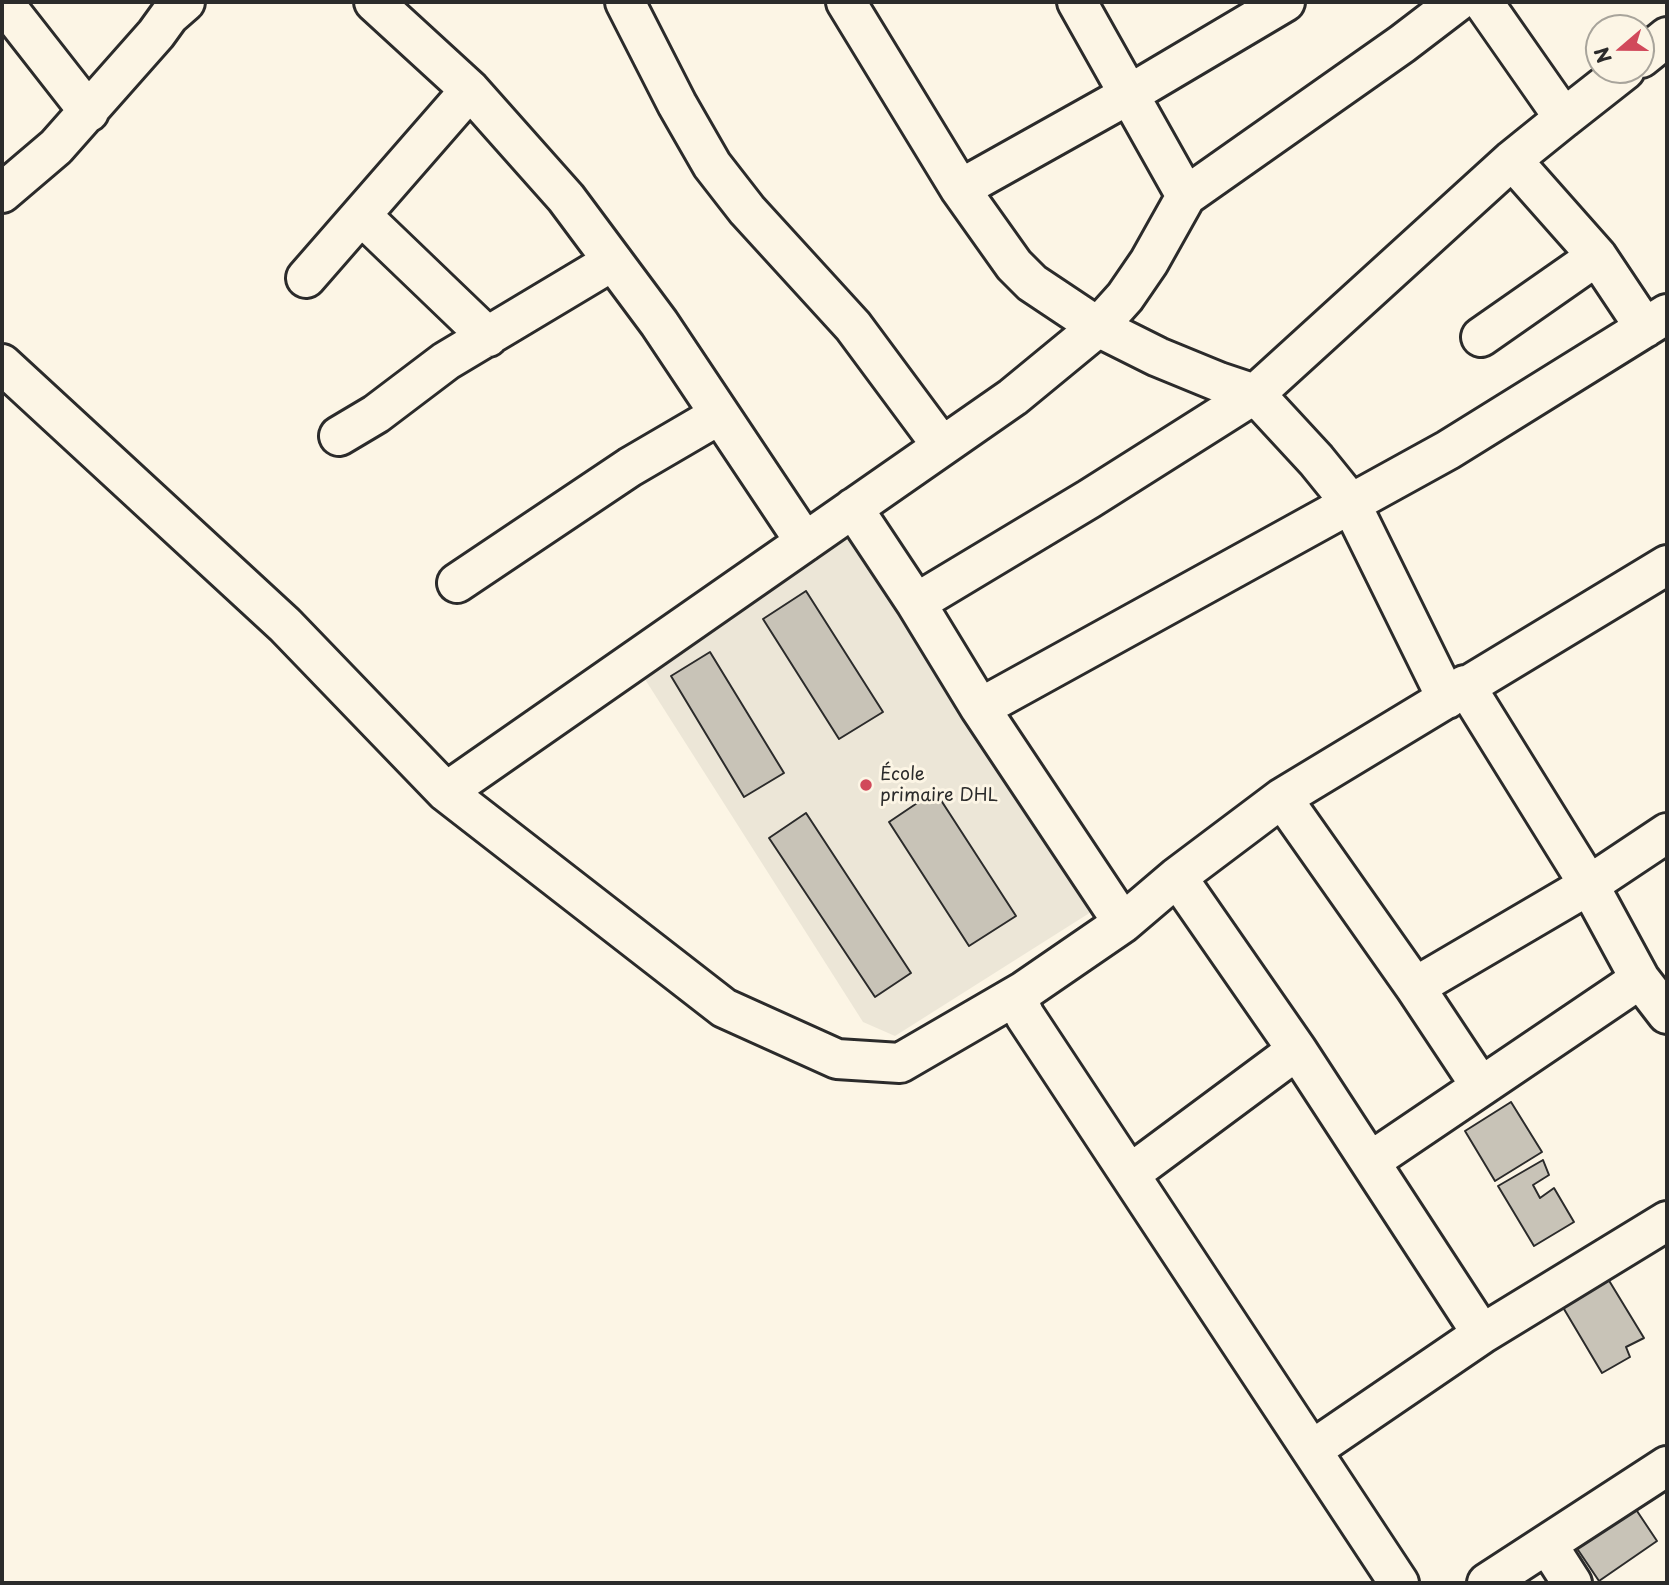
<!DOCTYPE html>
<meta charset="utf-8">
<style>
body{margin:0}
#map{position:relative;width:1669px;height:1585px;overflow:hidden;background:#fcf5e5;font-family:"Playpen Sans",sans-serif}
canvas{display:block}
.frame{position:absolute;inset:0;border:4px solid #2b2b2b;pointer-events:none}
.north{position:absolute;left:1585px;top:14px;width:70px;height:70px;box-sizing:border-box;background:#fcf5e5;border:2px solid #a8a49b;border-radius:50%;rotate:250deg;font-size:19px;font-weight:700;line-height:28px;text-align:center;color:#2b2b2b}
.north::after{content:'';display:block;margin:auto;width:24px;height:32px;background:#d1495b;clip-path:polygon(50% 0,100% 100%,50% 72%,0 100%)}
</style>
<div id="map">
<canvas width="1669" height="1585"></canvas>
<div class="frame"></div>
<div class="north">N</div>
</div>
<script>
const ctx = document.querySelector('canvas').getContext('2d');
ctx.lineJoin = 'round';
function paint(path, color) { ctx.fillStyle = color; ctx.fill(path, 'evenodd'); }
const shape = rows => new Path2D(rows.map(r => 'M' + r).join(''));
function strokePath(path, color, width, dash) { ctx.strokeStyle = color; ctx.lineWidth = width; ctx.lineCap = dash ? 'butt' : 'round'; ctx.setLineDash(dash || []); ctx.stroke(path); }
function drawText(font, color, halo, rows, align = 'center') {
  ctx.font = font + ' "Playpen Sans",sans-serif'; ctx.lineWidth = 6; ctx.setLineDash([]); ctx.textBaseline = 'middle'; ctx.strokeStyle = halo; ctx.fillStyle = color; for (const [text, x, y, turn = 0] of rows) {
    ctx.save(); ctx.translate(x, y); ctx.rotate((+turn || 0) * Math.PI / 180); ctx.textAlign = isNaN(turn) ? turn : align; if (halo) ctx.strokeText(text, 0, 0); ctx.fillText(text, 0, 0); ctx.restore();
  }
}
const built = shape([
 [836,535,860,535,1099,907,895,1036,863,1022,634,662]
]);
const building = shape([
 [806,591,883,712,839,739,763,619,806,591],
 [710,652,784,773,744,797,671,676,710,652],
 [935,791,1016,916,969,946,889,822,935,791],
 [806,813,911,973,875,997,769,838,806,813],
 [1511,1102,1542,1152,1495,1181,1465,1131,1511,1102],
 [1543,1160,1549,1175,1533,1185,1540,1198,1554,1188,1574,1222,1534,1246,1498,1186,1543,1160],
 [1605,1274,1644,1338,1626,1347,1630,1357,1602,1373,1561,1304,1605,1274],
 [1633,1505,1657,1541,1599,1581,1574,1544,1633,1505]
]);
const minor = shape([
 [374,2,470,90,566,198,659,323,805,542],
 [625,2,677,104,712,165,747,210,853,326,942,446],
 [846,2,960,189,1014,265,1032,283,1098,327,1158,357,1219,382,1255,394,1316,460,1350,502,1447,699],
 [1077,2,1186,196],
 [1483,2,1564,118,1625,70],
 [10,11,89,112],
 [1641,58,1667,37],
 [1512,160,1597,256,1645,328],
 [960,189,1128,95,1285,2],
 [2,193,56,147,156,34,169,16,185,2],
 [362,216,488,337],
 [306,278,470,90],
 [1481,337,1597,256],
 [2,364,285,625,446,792,724,1008,837,1059,900,1063,1024,991,1123,923,1177,877,1282,798,1667,565],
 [339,436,376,414,446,361,613,261],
 [853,508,916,603,980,708,1123,923],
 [457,583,630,467,719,415],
 [916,603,1089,499,1255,394,1512,160,1564,118],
 [1465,685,1589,885,1640,979,1667,1014],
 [980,708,1448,450,1667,314],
 [446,792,1013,397,1098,327,1125,297,1149,262,1186,196,1402,44,1457,2],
 [1282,798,1415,987,1480,1085],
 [1177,877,1297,1050,1482,1334],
 [1415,987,1589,885,1667,833],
 [1024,991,1020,1005,1025,1016,1399,1583],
 [1371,1161,1640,979],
 [1130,1174,1297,1050],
 [1312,1450,1482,1334,1667,1221],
 [1547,1544,1572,1583],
 [1487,1583,1667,1466]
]);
const markers = [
 [866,785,7,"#d1495b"]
];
const poiNames = [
 ["École",880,775],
 ["primaire DHL",880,796]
];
paint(built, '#ece6d7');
paint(building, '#c8c3b7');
strokePath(building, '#2b2b2b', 2);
strokePath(minor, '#2b2b2b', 44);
strokePath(minor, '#fcf5e5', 38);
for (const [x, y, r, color] of markers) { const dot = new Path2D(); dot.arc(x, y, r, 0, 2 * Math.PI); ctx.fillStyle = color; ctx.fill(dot); strokePath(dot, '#fcf5e5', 2.5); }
drawText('18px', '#2b2b2b', '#fcf5e5', poiNames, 'left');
</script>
